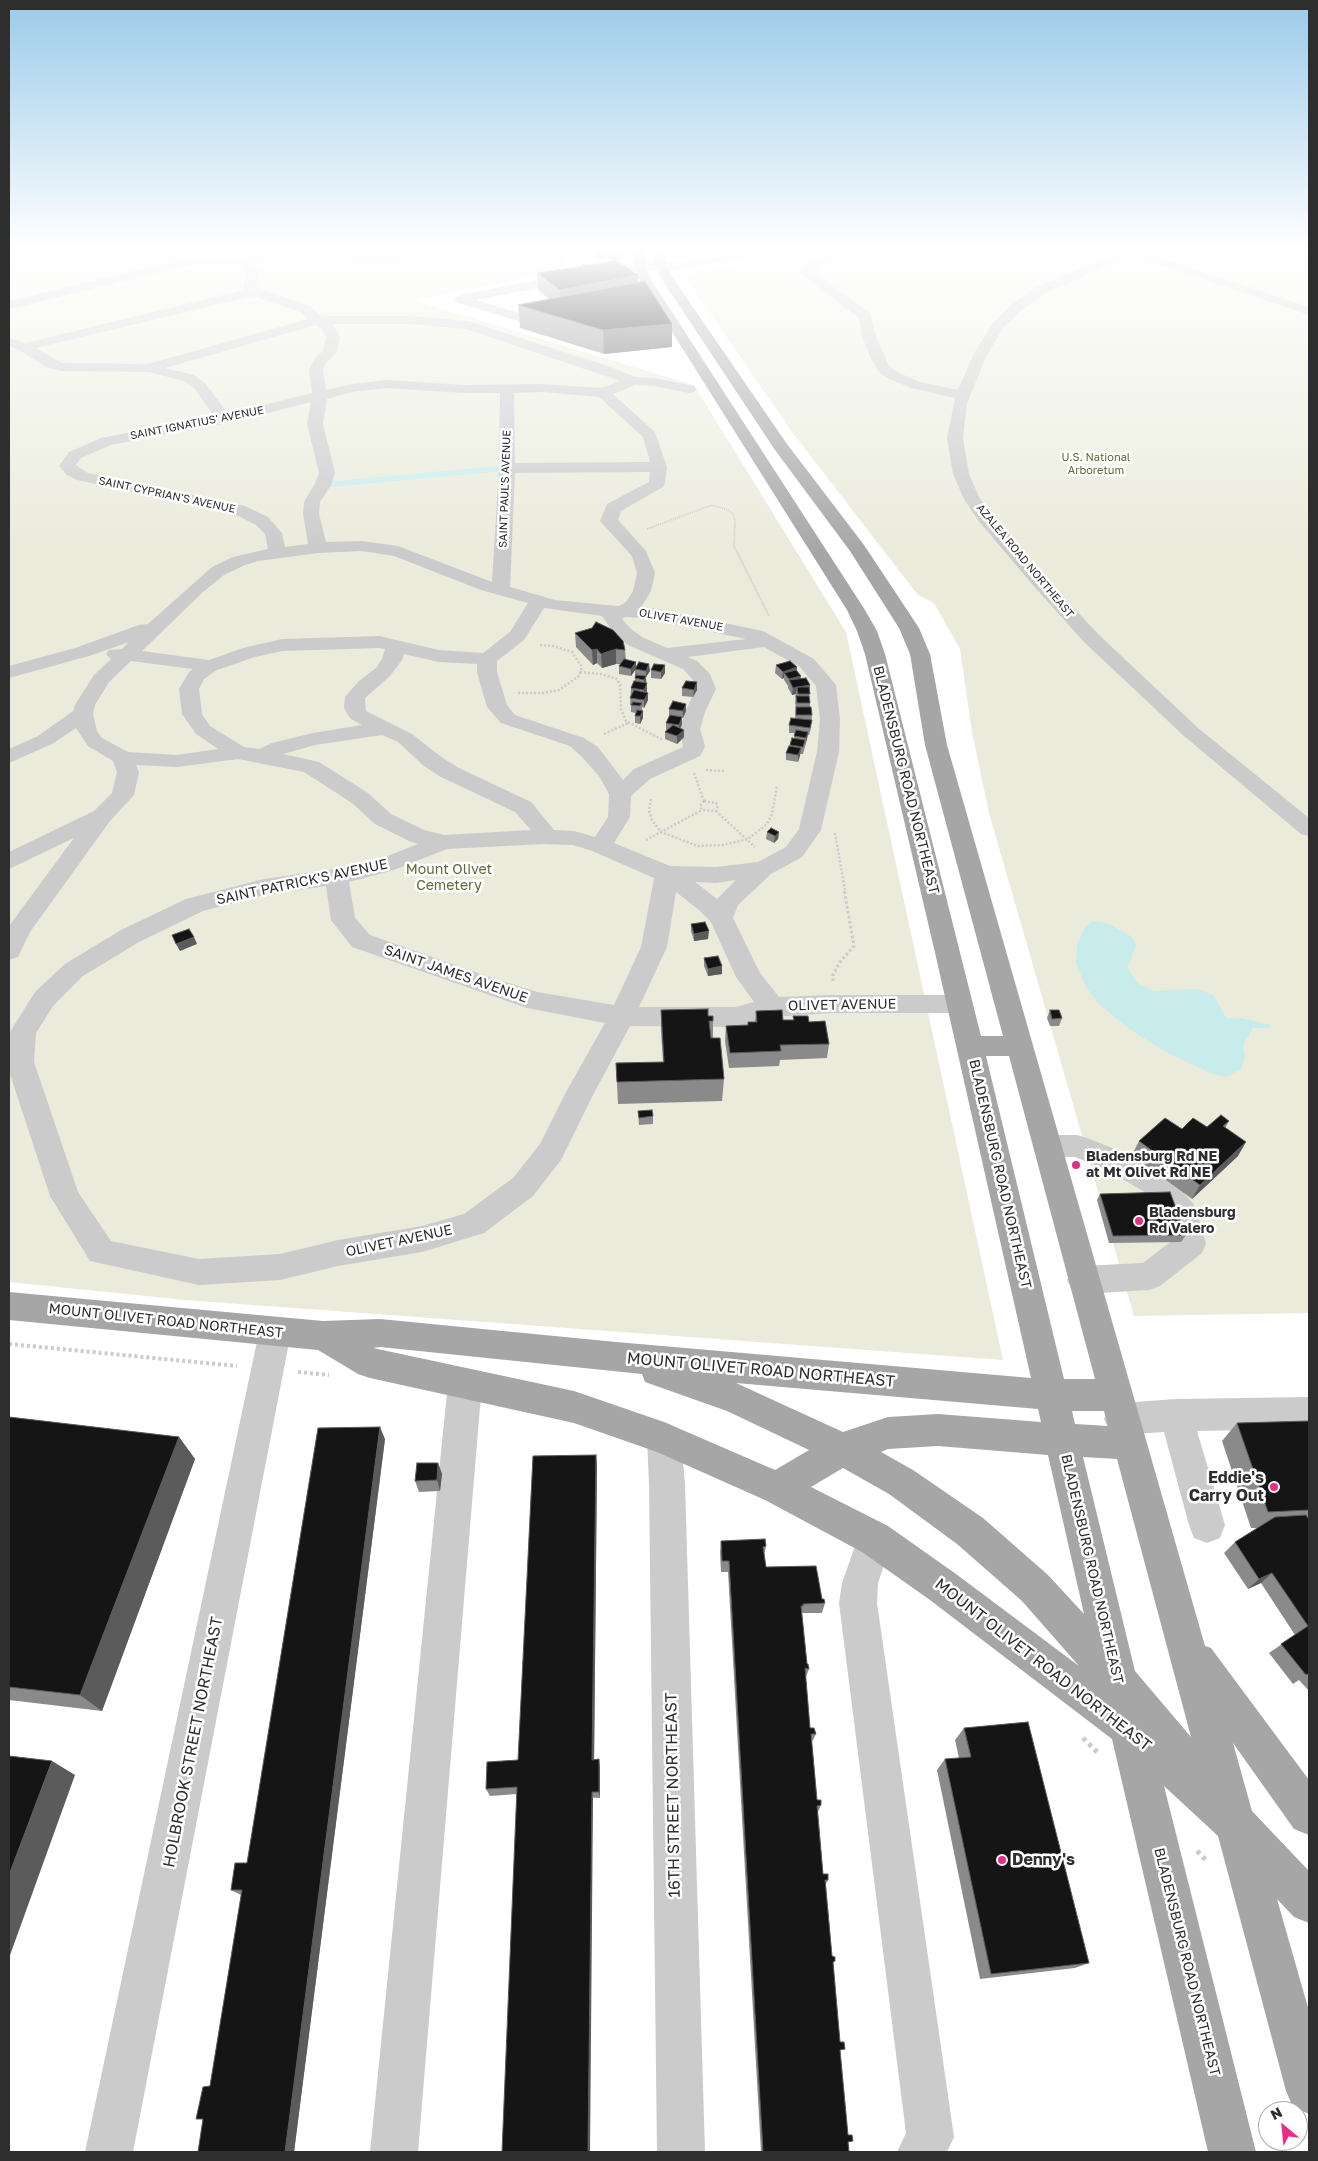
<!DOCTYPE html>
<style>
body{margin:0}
#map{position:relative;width:1318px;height:2161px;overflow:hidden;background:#fff;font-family:"Golos Text",sans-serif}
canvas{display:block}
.frame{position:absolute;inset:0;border:10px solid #2e2e2e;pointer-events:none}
.north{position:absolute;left:1258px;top:2101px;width:50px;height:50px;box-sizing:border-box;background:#fff;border:1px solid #ababab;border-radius:50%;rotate:332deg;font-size:14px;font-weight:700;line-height:20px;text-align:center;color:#2e2e2e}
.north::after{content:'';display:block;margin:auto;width:18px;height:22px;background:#e62e84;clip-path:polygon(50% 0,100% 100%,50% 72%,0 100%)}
</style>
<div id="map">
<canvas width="1318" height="2161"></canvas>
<div class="frame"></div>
<div class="north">N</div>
</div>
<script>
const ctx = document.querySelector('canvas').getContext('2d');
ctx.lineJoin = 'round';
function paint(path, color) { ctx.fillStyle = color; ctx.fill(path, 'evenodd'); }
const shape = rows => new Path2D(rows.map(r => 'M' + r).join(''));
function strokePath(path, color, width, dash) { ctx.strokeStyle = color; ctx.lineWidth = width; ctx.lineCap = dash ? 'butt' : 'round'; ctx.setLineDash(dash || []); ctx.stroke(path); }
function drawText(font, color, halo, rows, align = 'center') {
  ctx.font = font + ' "Golos Text",sans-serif'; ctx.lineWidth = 5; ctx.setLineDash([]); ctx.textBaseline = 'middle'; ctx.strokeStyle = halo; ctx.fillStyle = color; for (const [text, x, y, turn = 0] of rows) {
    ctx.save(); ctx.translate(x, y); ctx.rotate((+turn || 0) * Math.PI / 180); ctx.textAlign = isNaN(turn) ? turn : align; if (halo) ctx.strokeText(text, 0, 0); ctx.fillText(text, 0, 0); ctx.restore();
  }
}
const green = shape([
 [9,251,568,251,563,271,412,300,694,385,846,632,1003,1360,185,1300,9,1282],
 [817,251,1309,251,1309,1313,1134,1316,989,813,972,732,960,649,934,603,918,595,792,432,685,277,692,273]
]);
const water = shape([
 [1093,921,1109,924,1132,937,1136,946,1127,967,1137,983,1154,991,1199,989,1214,996,1226,1018,1240,1018,1271,1025,1268,1028,1253,1028,1243,1045,1245,1057,1241,1069,1226,1077,1210,1073,1164,1051,1128,1028,1098,1003,1086,987,1076,963,1077,945,1085,927]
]);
const stream = shape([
 [323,485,507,468]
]);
const pathFar5 = shape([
 [423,274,453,282]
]);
const pathFar4 = shape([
 [647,529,712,505,728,510,733,514,735,521,734,546,769,616]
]);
const pathFar3 = shape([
 [580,672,601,674,617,679,620,685,621,709,626,721,663,740],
 [518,693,543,693,559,690,579,676,582,667,572,652,553,646,538,645],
 [604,734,628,723],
 [706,770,725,771],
 [694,773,704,801],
 [651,799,649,811,652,820,661,832,698,846,723,845,748,839,767,824,772,814,777,785],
 [704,801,716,803,718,806,716,811,702,810,700,806,704,801],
 [716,811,755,847],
 [835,833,845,890],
 [646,840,702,810]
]);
const pathFar2 = shape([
 [833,981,833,975,840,962,854,946,844,889]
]);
const pathFar1 = shape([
 [9,1344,237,1366],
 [298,1372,329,1375]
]);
const path = shape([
 [1083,1738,1100,1755],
 [1197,1851,1208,1862]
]);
const minor = shape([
 [151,251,168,251,194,256,244,258,268,251,286,251,284,254,253,263,258,272,256,287,310,306,321,316,410,316,468,321,611,367,635,377,654,378,694,386,696,389,694,392,689,393,654,386,635,385,613,394,655,432,667,467,665,484,663,487,621,511,618,520,646,551,655,573,651,591,642,606,763,631,814,659,836,685,840,719,839,752,821,830,802,857,771,874,738,905,733,918,760,973,779,997,832,995,960,995,969,997,973,1004,969,1011,960,1013,832,1013,772,1017,736,1027,630,1026,594,1093,561,1160,533,1196,484,1233,422,1252,338,1266,280,1280,199,1285,90,1261,50,1196,10,1074,9,1074,10,1032,35,992,65,964,121,930,186,899,264,879,336,869,380,859,418,844,409,841,375,824,352,803,304,772,238,759,177,767,136,765,139,772,134,795,110,821,30,932,18,957,9,960,9,926,74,838,9,869,9,852,94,811,112,793,117,772,113,761,88,746,76,728,52,744,9,763,9,749,38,736,73,711,75,705,94,675,111,659,106,654,109,650,122,649,129,642,89,656,9,678,9,666,75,648,139,625,148,624,212,567,233,557,268,549,265,534,256,525,234,514,77,480,67,475,59,466,69,452,101,438,214,416,195,389,184,381,149,372,61,371,46,367,19,350,9,346,9,338,25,343,244,290,243,288,246,272,243,266,236,264,193,264,9,309,9,301,176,261,153,254,151,251],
 [253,296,300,312,308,319,148,364,62,363,36,348,253,296],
 [333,324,410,324,466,329,620,381,601,388,543,384,463,385,387,380,352,384,326,390,323,370,326,363,337,352,340,337,333,324],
 [316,325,322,329,326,337,323,351,315,358,309,370,312,393,228,414,205,383,194,375,165,368,316,325],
 [387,388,463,393,500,393,499,468,492,582,398,546,362,541,326,542,319,514,320,502,331,485,335,473,323,424,327,399,352,392,387,388],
 [543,392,599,397,643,437,650,462,515,463,514,393,543,392],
 [311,402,307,424,319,473,315,483,304,502,303,514,308,544,285,547,282,533,268,517,245,506,88,473,76,465,81,458,111,445,224,424,311,402],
 [650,472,649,482,607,504,600,521,632,556,637,573,633,591,626,602,619,606,607,605,555,600,510,587,515,473,650,472],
 [362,551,394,556,481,590,528,603,510,632,483,653,439,650,379,636,282,639,243,648,209,660,142,651,203,592,224,575,245,565,258,561,318,553,362,551],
 [544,608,602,616,616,636,628,645,683,669,693,680,696,689,685,712,680,729,683,747,634,769,623,780,598,747,584,738,515,715,507,705,497,672,497,661,524,640,544,608],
 [625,617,645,618,746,639,667,648,642,637,630,628,622,619,625,617],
 [764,647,800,667,816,686,820,719,817,752,799,829,786,847,758,862,716,867,670,866,614,843,630,817,631,796,650,779,700,756,703,751,705,746,700,729,705,712,716,689,710,674,697,661,688,657,764,647],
 [379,648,385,649,382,659,376,668,359,681,345,697,344,708,348,715,351,719,362,725,313,733,272,743,259,749,244,747,210,726,202,714,199,689,204,679,217,670,255,657,282,651,379,648],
 [404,654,439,662,477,664,477,672,487,707,501,723,570,746,582,757,599,776,609,794,608,817,595,837,574,831,554,830,531,802,457,767,440,756,412,734,366,711,365,698,390,676,402,660,404,654],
 [131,661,193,669,189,672,179,689,182,714,196,734,218,749,177,755,128,752,102,738,97,731,93,714,95,705,109,682,131,661],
 [382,735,398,742,424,766,441,777,515,812,531,830,444,835,424,830,391,814,368,793,319,762,283,754,315,745,382,735],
 [544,844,573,845,592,851,654,878,641,947,614,1005,537,992,489,977,370,935,355,918,349,882,394,870,447,849,544,844],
 [736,880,717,899,695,882,716,883,736,880],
 [326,886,331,920,352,947,527,1008,605,1023,566,1092,540,1144,513,1178,464,1214,422,1226,338,1240,280,1254,199,1259,111,1241,78,1192,34,1062,36,1033,53,1006,83,976,139,942,203,911,264,895,326,886],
 [676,892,699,910,711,922,736,977,754,1002,736,1007,639,1007,667,947,676,892],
 [318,251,339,251,380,255,424,251,451,251,445,255,380,263,352,261,320,254,318,251],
 [741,251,766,251,760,255,681,269,609,274,476,300,526,315,556,309,563,313,561,316,525,323,455,302,454,299,460,295,609,266,681,261,741,251],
 [837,251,854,251,852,254,819,265,813,272,870,313,876,336,889,366,897,372,920,382,958,390,973,355,993,323,1011,305,1035,288,1120,251,1141,251,1309,307,1309,315,1130,255,1045,294,1021,311,1003,328,987,355,967,403,963,438,969,474,980,499,1044,576,1098,634,1198,728,1309,818,1309,836,1301,834,1184,736,1084,642,1032,584,977,519,964,499,953,474,947,438,955,398,911,388,887,378,879,372,871,359,862,336,859,318,800,273,804,264,811,259,837,251],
 [1047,1135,1077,1135,1087,1138,1127,1154,1163,1173,1193,1203,1197,1212,1206,1244,1202,1253,1160,1286,1149,1290,1083,1294,1072,1290,1067,1280,1072,1270,1083,1266,1143,1263,1174,1239,1169,1218,1143,1191,1107,1170,1075,1157,1047,1157,1037,1154,1033,1146,1037,1138,1047,1135],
 [275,1318,286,1322,291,1332,133,2152,85,2152,259,1332,264,1322,275,1318],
 [465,1368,477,1372,482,1383,418,2152,370,2152,448,1383,453,1372,465,1368],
 [1309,1397,1309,1429,1197,1431,1225,1525,1220,1538,1207,1543,1194,1538,1189,1525,1164,1432,1121,1435,1109,1430,1104,1419,1109,1408,1121,1403,1176,1399,1309,1397],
 [664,1422,676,1427,681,1438,685,1484,705,2152,657,2152,649,1484,647,1438,652,1427,664,1422],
 [875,1521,888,1526,893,1539,878,1583,877,1603,954,2137,947,2152,897,2152,906,2133,839,1603,842,1583,862,1526,875,1521]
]);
const major = shape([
 [632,251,644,251,646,267,652,281,865,610,877,631,885,654,981,1036,1003,1036,925,745,910,654,899,628,850,551,775,450,663,281,655,267,653,251,665,251,667,267,675,281,787,444,864,545,919,628,930,654,947,745,1205,1646,1211,1648,1309,1780,1309,1835,1294,1829,1233,1743,1252,1811,1309,1871,1309,1923,1294,1917,1277,1899,1309,2011,1309,2114,1293,2107,1286,2091,1218,1836,1164,1786,1256,2152,1208,2152,1112,1739,930,1600,862,1552,765,1500,657,1452,574,1423,370,1378,358,1374,318,1350,9,1320,9,1292,323,1321,380,1319,616,1342,1031,1378,936,957,865,654,857,631,847,610,640,281,634,267,632,251],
 [986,1056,1009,1056,1095,1379,1064,1379,986,1056],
 [380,1347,642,1374,645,1382,727,1411,809,1450,775,1470,664,1422,574,1391,373,1348,380,1347],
 [736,1383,1038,1409,1041,1422,938,1414,888,1417,843,1432,736,1383],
 [1072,1411,1104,1411,1108,1426,1075,1424,1072,1411],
 [938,1446,1048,1455,1084,1614,1048,1575,983,1518,913,1470,881,1452,888,1449,938,1446],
 [1083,1457,1117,1459,1191,1737,1135,1671,1083,1457],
 [843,1468,889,1494,957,1544,1022,1601,1079,1666,956,1574,888,1526,811,1487,843,1468]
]);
const wall = shape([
 [595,251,623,251,621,260,596,259],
 [582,265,590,265,638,282,672,347,604,354,520,328,518,305,549,299,538,290,537,273,582,266],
 [575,633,625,650,626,660,636,668,650,671,646,677,647,691,646,692,648,693,648,700,644,708,642,707,643,718,640,724,635,723,635,716,636,713,631,712,631,705,630,705,631,688,635,682,635,670,631,676,619,674,619,666,621,664,616,664,602,668,597,663,593,665,576,647],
 [665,665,665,673,661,679,651,678,651,670],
 [776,665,797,667,797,671,800,679,809,691,810,703,810,707,812,715,811,728,809,735,808,735,807,739,803,754,800,754,798,762,786,760,786,753,790,746,792,738,794,739,795,733,789,733,789,725,795,718,796,707,795,703,796,694,792,695,788,688,788,686,784,680,784,678,782,679,775,673],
 [682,688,697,690,693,697,682,696],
 [686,704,686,711,683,718,682,718,682,724,680,728,684,730,684,737,677,744,665,739,665,732,667,730,666,730,666,723,669,716,669,709],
 [767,832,779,832,778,839,774,843,766,839],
 [691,924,708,939,694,941,691,931],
 [704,958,722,966,722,974,708,976,704,966],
 [661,1010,708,1016,713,1021,713,1038,724,1079,722,1101,618,1104,616,1063,663,1062,661,1031],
 [1050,1010,1062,1018,1059,1026,1050,1026,1047,1018],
 [756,1011,783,1020,793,1020,793,1016,809,1022,829,1044,827,1058,780,1060,779,1066,729,1068,725,1041,726,1026,748,1025,748,1022,755,1022],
 [638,1111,653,1116,653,1124,639,1125],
 [1229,1121,1225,1128,1238,1156,1192,1199,1132,1155,1139,1141,1182,1129,1207,1127],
 [1100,1194,1186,1235,1181,1242,1109,1243,1097,1200],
 [9,1417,179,1437,195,1459,102,1711,9,1700],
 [1309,1421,1309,1691,1299,1680,1293,1684,1269,1653,1295,1635,1261,1583,1248,1589,1224,1553,1235,1542,1258,1528,1251,1528,1222,1441,1237,1423],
 [385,1439,294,2152,198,2152,210,2086,241,1895,231,1890,247,1863],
 [596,1455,597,1466,594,1759,600,1766,600,1798,517,1794,490,1796,486,1789,518,1760],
 [438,1463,442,1474,440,1491,419,1492,415,1481],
 [721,1541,766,1546,764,1556,766,1567,822,1599,825,1603,822,1613,802,1613,807,1664,809,1669,806,1677,810,1728,816,1734,812,1742,817,1800,821,1805,818,1812,823,1874,828,1880,826,1884,832,1956,835,1961,833,1963,840,2042,845,2049,840,2050,849,2152,761,2152,728,1572,721,1572,720,1552],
 [964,1728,1089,1963,1075,1968,980,1979,937,1770,945,1759,959,1758,955,1740]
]);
const shadedWall = shape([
 [620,251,623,251,621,260],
 [638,275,638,292,561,307,560,290],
 [672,324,672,347,604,354,603,330],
 [597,649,597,663,593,665,592,650],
 [616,649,616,664,602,668,601,654],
 [636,662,636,669,631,676,631,669],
 [649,664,650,671,646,677,646,683,644,687,644,680,646,677,646,671],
 [665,665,665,673,661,679,661,672],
 [797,667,796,674,784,673,784,678,782,679,783,672],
 [801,676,800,683,789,681,789,679],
 [697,682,697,690,693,697,694,690],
 [647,683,647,691,644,698,644,690],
 [810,685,809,692,797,687,796,694,792,695,793,688],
 [648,693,648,700,644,708,644,700],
 [686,704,686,711,683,718,683,711],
 [643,711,643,718,640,724,640,716],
 [682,717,682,724,679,732,679,725],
 [684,730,684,737,677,744,677,736],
 [808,732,807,739,805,746,806,738],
 [801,748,800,756,798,762,798,755],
 [779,832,778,839,774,843,775,836],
 [709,931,708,939,694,941,694,934],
 [194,937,197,944,180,951,176,944],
 [722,966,722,974,708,976,708,969],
 [1246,1142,1238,1156,1192,1199,1200,1185],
 [380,1427,385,1439,294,2152,285,2152],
 [179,1437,195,1459,102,1711,80,1695],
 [596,1455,597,1466,594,1767,592,1760],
 [438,1463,442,1474,440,1491,437,1480],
 [1272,1573,1261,1583,1248,1589,1259,1579],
 [599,1759,600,1766,600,1798,599,1792],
 [52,1761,75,1775,9,1958,9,1875],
 [592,1792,593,1799,590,2152,588,2152]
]);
const building = shape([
 [616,260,638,275,560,290,537,273,584,266,582,265,588,264,590,265,616,260],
 [645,281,672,324,603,330,518,305,645,281],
 [596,622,613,630,623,641,625,650,616,649,601,654,597,649,592,650,575,633,592,628,596,622],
 [624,659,636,662,631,669,619,666,624,659],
 [790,661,797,667,783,672,776,665,790,661],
 [639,662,649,664,646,671,635,669,639,662],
 [654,664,665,665,661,672,651,670,654,664],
 [796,670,801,676,789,679,784,673,796,670],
 [636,675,646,676,644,680,635,678,636,675],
 [806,678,810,685,793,688,789,680,806,678],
 [634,681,647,683,644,690,631,688,634,681],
 [686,681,697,682,694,690,682,688,686,681],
 [797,687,809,687,810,694,798,694,797,687],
 [634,690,648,693,644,700,630,698,634,690],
 [796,696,809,696,810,703,797,703,796,696],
 [673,701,686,704,683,711,669,709,673,701],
 [633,702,642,703,640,706,631,705,633,702],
 [796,707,811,707,812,715,796,715,796,707],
 [637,710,643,711,640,716,635,716,637,710],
 [670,715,682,717,679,725,666,723,670,715],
 [791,718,812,720,810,728,789,725,791,718],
 [673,725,684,730,677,736,665,732,673,725],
 [796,730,808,732,806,738,794,736,796,730],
 [792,738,805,740,803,747,790,745,792,738],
 [789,746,801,748,798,755,786,753,789,746],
 [771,828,779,832,775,836,767,832,771,828],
 [705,922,709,931,694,934,691,924,705,922],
 [189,929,194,937,176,944,172,935,189,929],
 [718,956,722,966,708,969,704,958,718,956],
 [708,1009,708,1016,713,1016,713,1021,709,1021,711,1038,720,1038,724,1079,617,1082,616,1063,664,1062,661,1010,708,1009],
 [782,1010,783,1020,794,1020,793,1016,808,1016,809,1022,825,1021,829,1044,780,1045,781,1051,730,1053,726,1026,748,1025,748,1022,757,1022,756,1011,782,1010],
 [1050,1010,1059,1010,1062,1018,1052,1019,1050,1010],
 [652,1110,653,1116,639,1118,638,1111,652,1110],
 [1221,1115,1229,1121,1223,1126,1246,1142,1200,1185,1139,1141,1165,1118,1182,1129,1193,1118,1207,1127,1221,1115],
 [1170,1192,1186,1235,1113,1236,1100,1194,1170,1192],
 [9,1417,179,1437,80,1695,9,1687,9,1417],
 [1309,1421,1309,1510,1268,1512,1237,1423,1309,1421],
 [380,1427,285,2152,198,2152,203,2119,196,2119,203,2087,210,2086,242,1890,231,1890,235,1863,247,1863,318,1428,380,1427],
 [596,1455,592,1760,599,1759,599,1792,592,1792,588,2152,502,2152,517,1787,486,1789,487,1762,518,1760,533,1456,596,1455],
 [417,1463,438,1463,437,1480,415,1481,417,1463],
 [1306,1515,1309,1520,1309,1673,1306,1675,1281,1644,1308,1626,1272,1573,1259,1579,1235,1542,1275,1517,1306,1515],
 [765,1539,766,1546,763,1547,766,1567,816,1566,822,1599,824,1599,825,1603,803,1604,803,1606,801,1606,807,1664,808,1664,809,1669,805,1668,810,1728,814,1728,816,1734,811,1734,817,1800,821,1800,821,1805,817,1806,823,1874,828,1874,828,1880,825,1880,832,1956,835,1957,835,1961,833,1962,840,2042,844,2042,845,2049,840,2050,848,2135,852,2135,853,2141,848,2142,849,2152,763,2152,729,1561,722,1561,721,1541,765,1539],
 [1028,1722,1089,1963,991,1974,945,1759,971,1757,964,1728,1028,1722],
 [9,1756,52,1761,9,1875,9,1756]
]);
const markers = [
 [1076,1165,5,"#e62e84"],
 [1139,1221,5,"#e62e84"],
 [1274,1487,5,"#e62e84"],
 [1002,1860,5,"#e62e84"]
];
const farStreetnames = [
 ["SAINT IGNATIUS' AVENUE",197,423,-11],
 ["SAINT PAUL'S AVENUE",505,489,-88],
 ["SAINT CYPRIAN'S AVENUE",167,495,12],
 ["AZALEA ROAD NORTHEAST",1025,561,50],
 ["OLIVET AVENUE",681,620,10]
];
const farParknames = [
 ["U.S. National",1096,458],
 ["Arboretum",1096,471]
];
const streetNames = [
 ["BLADENSBURG ROAD NORTHEAST",906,780,76],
 ["SAINT PATRICK'S AVENUE",302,882,-12],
 ["SAINT JAMES AVENUE",456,974,19],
 ["OLIVET AVENUE",842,1005,-1],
 ["BLADENSBURG ROAD NORTHEAST",1000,1174,77],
 ["OLIVET AVENUE",399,1241,-12],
 ["MOUNT OLIVET ROAD NORTHEAST",166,1321,6],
 ["BLADENSBURG ROAD NORTHEAST",1092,1569,77],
 ["BLADENSBURG ROAD NORTHEAST",1187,1962,76]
];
const parkNames = [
 ["Mount Olivet",449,870],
 ["Cemetery",449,886]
];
const poiNames = [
 ["Bladensburg Rd NE",1086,1157],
 ["at Mt Olivet Rd NE",1086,1173],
 ["Bladensburg",1149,1213],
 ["Rd Valero",1149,1229]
];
const nearStreetnames = [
 ["MOUNT OLIVET ROAD NORTHEAST",761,1370,5],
 ["MOUNT OLIVET ROAD NORTHEAST",1043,1665,38],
 ["HOLBROOK STREET NORTHEAST",193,1742,-79],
 ["16TH STREET NORTHEAST",673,1795,-91]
];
const nearPoinames = [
 ["Eddie's",1264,1478],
 ["Carry Out",1264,1496],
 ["Denny's",1012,1860,"left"]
];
paint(green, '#eaebdb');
paint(water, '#c7eceb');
strokePath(stream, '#c7eceb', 5.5);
strokePath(pathFar5, '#cbcbcb', 1, [1, 1]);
strokePath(pathFar4, '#cbcbcb', 2, [1, 1]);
strokePath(pathFar3, '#cbcbcb', 2.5, [2, 2]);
strokePath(pathFar2, '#cbcbcb', 3, [2.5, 2.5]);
strokePath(pathFar1, '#cbcbcb', 4, [3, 3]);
strokePath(path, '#cbcbcb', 5, [4, 4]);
paint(minor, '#cbcbcb');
paint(major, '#a6a6a6');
paint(wall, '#8a8a8a');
paint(shadedWall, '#5b5b5b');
paint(building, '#151515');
strokePath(building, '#5b5b5b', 1);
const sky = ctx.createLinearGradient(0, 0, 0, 553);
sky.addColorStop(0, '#9bcae9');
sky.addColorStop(0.45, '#fff');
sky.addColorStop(1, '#ffffff00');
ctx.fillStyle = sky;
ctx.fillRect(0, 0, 1318, 553);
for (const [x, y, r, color] of markers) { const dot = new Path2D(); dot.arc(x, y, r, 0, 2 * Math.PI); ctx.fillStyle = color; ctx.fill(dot); strokePath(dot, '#fff', 2); }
drawText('11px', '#2e2e2e', '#fff', farStreetnames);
drawText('11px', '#636a3b', '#fff', farParknames);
drawText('14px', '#2e2e2e', '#fff', streetNames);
drawText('14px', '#636a3b', '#fff', parkNames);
drawText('bold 14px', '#2e2e2e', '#fff', poiNames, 'left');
drawText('16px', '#2e2e2e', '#fff', nearStreetnames);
drawText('bold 16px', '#2e2e2e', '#fff', nearPoinames, 'right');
</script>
